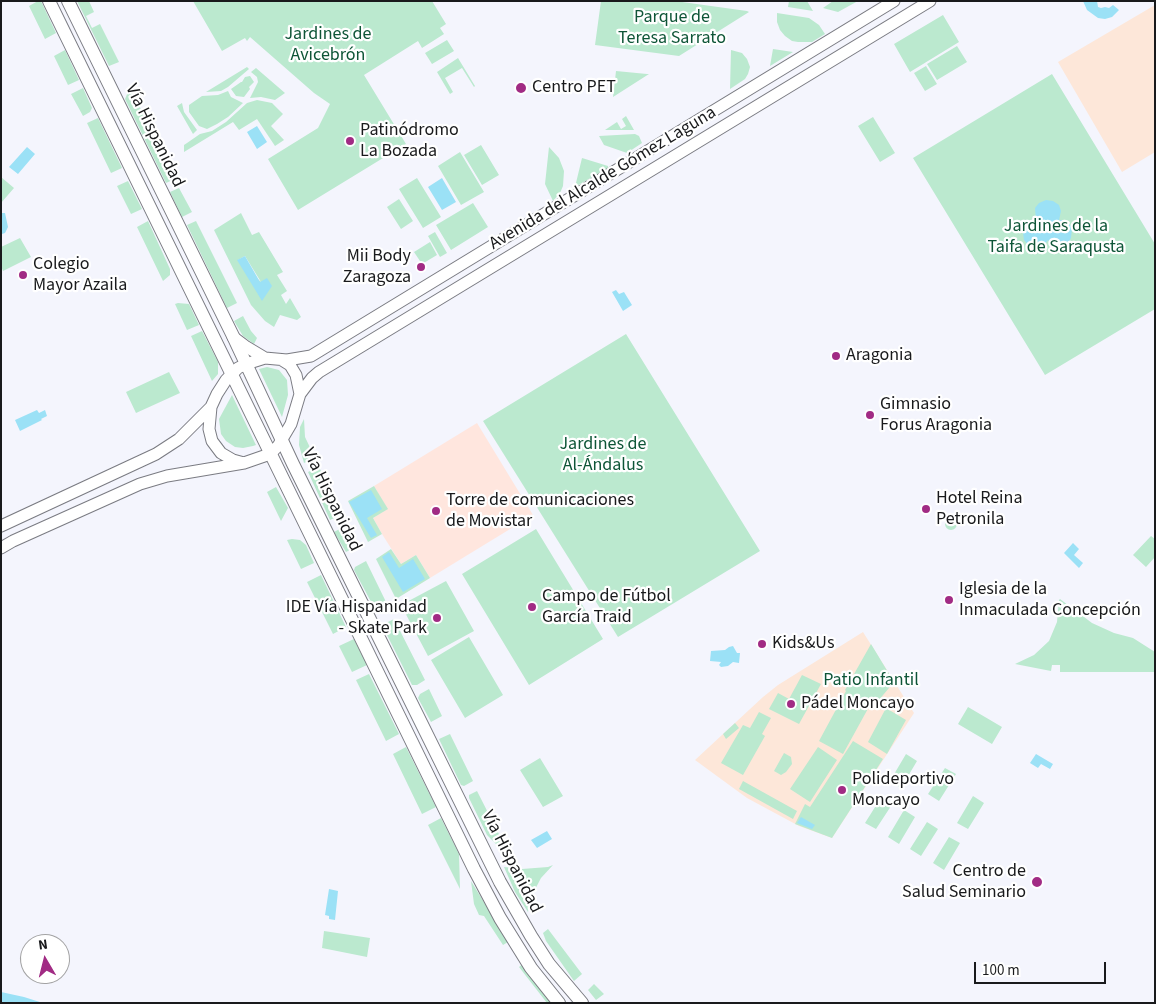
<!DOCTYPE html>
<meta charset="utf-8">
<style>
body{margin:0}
#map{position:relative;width:1156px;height:1004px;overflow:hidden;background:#f4f5fd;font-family:"Source Sans 3",sans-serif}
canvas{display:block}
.frame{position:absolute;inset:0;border:2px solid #191a1c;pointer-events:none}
.north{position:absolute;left:20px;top:934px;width:50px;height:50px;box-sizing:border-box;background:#fff;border:1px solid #a3a3a4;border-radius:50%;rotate:352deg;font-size:14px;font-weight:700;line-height:20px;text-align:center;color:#191a1c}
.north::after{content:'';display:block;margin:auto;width:18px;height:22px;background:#a12b84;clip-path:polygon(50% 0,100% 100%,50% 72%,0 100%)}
.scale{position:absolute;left:974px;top:962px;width:132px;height:22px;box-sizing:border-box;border:2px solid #191a1c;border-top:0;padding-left:6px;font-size:15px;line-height:18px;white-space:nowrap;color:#191a1c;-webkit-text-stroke:4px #fff;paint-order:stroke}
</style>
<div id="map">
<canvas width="1156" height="1004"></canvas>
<div class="frame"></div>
<div class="north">N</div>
<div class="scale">100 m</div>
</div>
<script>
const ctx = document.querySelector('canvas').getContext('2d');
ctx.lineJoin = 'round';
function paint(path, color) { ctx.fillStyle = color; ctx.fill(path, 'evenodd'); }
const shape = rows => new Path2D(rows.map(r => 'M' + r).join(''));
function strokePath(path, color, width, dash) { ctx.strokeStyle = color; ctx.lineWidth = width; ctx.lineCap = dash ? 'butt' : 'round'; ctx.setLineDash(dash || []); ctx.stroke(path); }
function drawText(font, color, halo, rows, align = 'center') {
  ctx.font = font + ' "Source Sans 3",sans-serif'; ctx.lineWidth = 4.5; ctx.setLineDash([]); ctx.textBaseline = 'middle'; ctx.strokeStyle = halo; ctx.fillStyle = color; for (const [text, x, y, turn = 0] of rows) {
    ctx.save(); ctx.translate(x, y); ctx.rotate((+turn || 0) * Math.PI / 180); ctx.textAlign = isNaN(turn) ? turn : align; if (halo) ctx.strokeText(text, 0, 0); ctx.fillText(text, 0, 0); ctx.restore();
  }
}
const commercial = shape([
 [477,423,533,515,430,578,416,555,401,564,382,534,373,518,387,509,374,486]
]);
const education = shape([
 [1155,5,1155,152,1122,172,1058,62],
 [863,632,914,713,832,838,799,826,747,798,695,760,763,697,778,685]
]);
const green = shape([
 [38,1,41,1,56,33,45,39,29,6],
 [77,1,89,1,94,12,86,16,92,28,100,24,119,62,109,66],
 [193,1,432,1,446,24,440,28,444,34,422,48,418,41,364,75,406,144,298,210,268,159,318,128,330,104,314,93,250,37,247,41,245,38,222,51],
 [601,1,675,1,747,11,749,12,679,56,595,45],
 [789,1,807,1,813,11,788,7],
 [833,1,858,1,838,12,823,8],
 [777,13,809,18,819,25,825,34,812,42,798,42,792,41,785,36,780,30,777,22],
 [943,15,959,42,910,72,894,44],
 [447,40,454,51,432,64,425,53],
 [957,46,967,62,937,80,927,64],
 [773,49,793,52,770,66],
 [65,50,79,80,68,85,54,56],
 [731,50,742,53,747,59,750,67,748,74,745,79,730,89],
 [458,58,475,86,474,87,462,68,445,78,453,92,450,94,437,72],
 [926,66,937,84,925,91,914,73],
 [247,67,249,69,228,87,221,91,206,92],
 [256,68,285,93,275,100,261,97,250,98,258,82,257,77,251,72],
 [616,71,647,74,649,74,613,97],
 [1052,74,1155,244,1155,309,1045,375,913,158],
 [250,76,254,82,249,87,250,89,244,97,236,96,231,89,241,82,242,82,245,77],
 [83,88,92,108,90,112,83,116,71,94],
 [132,91,175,179,166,183,125,99,128,92],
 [228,91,231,97,243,103,228,117,217,124,207,129,199,126,189,112,189,105,202,96,218,95],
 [257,100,272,103,283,114,271,126,284,140,275,146,257,119,239,130,233,122,184,152,184,145,187,143,200,134,212,131,226,122,247,103],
 [182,103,184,112,197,130,193,134,177,106],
 [626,116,634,130,605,130,617,122,621,129,626,126,622,119],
 [873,117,895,153,880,162,858,126],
 [98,118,122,168,111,173,87,123],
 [635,134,639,136,642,143,627,153,604,145,599,136],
 [481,145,499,175,482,185,464,155],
 [549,147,559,158,564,171,563,186,560,193,553,201,545,184],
 [460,152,484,192,461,205,438,166],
 [582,158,608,166,608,168,575,187],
 [1,177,14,188,1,203],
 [417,178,441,217,423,228,399,189],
 [128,181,142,209,131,214,117,186],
 [179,188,192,212,182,217,170,192],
 [399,199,413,221,401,229,387,207],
 [473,203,488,227,451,250,436,225],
 [241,213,252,235,259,232,283,272,277,275,287,291,281,295,286,304,290,298,301,317,297,320,280,315,274,327,265,321,251,305,214,230],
 [245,256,261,282,238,260],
 [148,221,170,269,170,275,163,281,137,227],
 [196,221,237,303,227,308,187,225],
 [435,232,447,253,440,257,428,236],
 [20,238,31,257,3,271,1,266,1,247],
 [430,242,437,255,422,264,414,252],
 [178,303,189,304,199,325,187,330,175,304],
 [243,316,251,331,257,338,254,344,243,336,234,321],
 [202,331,218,362,218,374,212,381,191,336],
 [626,334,760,551,618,637,483,421],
 [267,367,279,370,287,380,288,395,282,417,259,369],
 [169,372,180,393,136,413,126,392],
 [232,395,255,443,256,445,253,446,243,448,235,447,226,441,221,434,219,419],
 [304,419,305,437,315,458,304,463,299,445,300,427],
 [319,467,342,514,330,520,308,472],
 [374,486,388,509,373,518,382,534,368,542,348,501],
 [276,487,288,508,281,521,267,492],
 '945 524a6 6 0 1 1 12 0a6 6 0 1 1-12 0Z',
 [347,525,358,546,346,552,334,532],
 [536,529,603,639,529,685,462,574],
 [1151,536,1155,539,1155,557,1146,567,1133,555],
 [292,539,300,540,306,545,314,563,301,569,287,540],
 [391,549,401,564,416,555,430,578,396,599,376,559],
 [366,561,388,606,377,613,354,570,355,567],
 [321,575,346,627,333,634,307,582],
 [446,581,474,631,428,656,401,605],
 [1060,599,1092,623,1114,633,1133,638,1155,652,1155,672,1060,672,1060,665,1052,665,1051,671,1015,664,1034,655,1049,641,1057,622,1059,600],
 [394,619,425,680,417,685,412,685,382,625],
 [469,637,503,695,465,718,431,660],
 [354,639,367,665,352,672,339,646],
 [871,644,894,682,873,707,870,705,843,754,819,741,846,691,845,690],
 [369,674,399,734,386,741,356,680],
 [802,675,821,684,799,724,769,709,778,693,789,699],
 [429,689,442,716,431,722,418,698,420,694],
 [968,707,1002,727,992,744,958,724],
 [886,708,906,720,887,754,868,742],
 [759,712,771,718,762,734,765,736,743,775,721,763,743,725,750,728],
 [735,723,739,728,726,739,723,734],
 [450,734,473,781,464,786,461,785,439,739],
 [853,741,883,759,832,838,795,824,805,804,810,807],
 [406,747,436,807,422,814,393,754],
 [818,747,837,760,810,802,790,789],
 [784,753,791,757,792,764,786,772,781,775,774,771],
 [906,754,917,761,901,788,890,781],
 [540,758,563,796,543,807,520,770],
 [945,768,956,774,939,801,928,794],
 [743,781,797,811,793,819,739,789],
 [477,791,505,846,512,854,499,847,487,835,469,798,469,795],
 [882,796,893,803,876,829,865,823],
 [973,796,984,803,968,829,957,823],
 [904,810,915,817,899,844,888,837],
 [441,818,459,854,460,889,428,825],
 [927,822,938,829,921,856,910,849],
 [949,837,960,843,944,870,933,863],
 [553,865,541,878,530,899,528,912,515,892,504,867,522,869,548,867],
 [471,881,482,899,508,942,503,945,484,916,479,915,474,904],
 [548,929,582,974,574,981,546,941,543,933],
 [324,931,370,938,367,957,322,948],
 [524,963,554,1003,547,1003,519,967],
 [594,984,604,994,596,1000,588,990]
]);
const water = shape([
 [1083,1,1097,1,1098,7,1101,8,1105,7,1109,8,1113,5,1119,10,1112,17,1105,19,1098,18,1087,10],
 [257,126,267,142,257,149,247,132],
 [27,147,35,154,18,174,9,167],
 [442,178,456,202,442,210,428,187],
 [1046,200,1053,201,1059,205,1061,211,1059,220,1064,220,1069,224,1072,228,1071,238,1068,243,1063,246,1058,246,1051,244,1048,240,1045,244,1034,247,1028,245,1024,240,1023,233,1025,225,1030,221,1036,220,1035,208,1039,203],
 [1,213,5,213,8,227,5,233,2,234],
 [245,256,260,282,267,278,272,286,262,301,237,260],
 [616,290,619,294,624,292,632,305,623,311,612,292],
 [37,410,39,413,45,410,47,416,41,419,42,420,20,431,15,420],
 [371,490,382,509,367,518,377,535,371,538,349,502],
 [1073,543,1079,549,1074,555,1083,563,1079,568,1064,553],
 [389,552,399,568,413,559,425,579,403,592,382,557],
 [733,646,737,653,740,653,739,663,733,662,728,666,721,667,719,665,721,662,710,661,711,651,725,650,729,647],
 [1036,754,1053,764,1050,769,1041,764,1038,768,1030,763],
 [801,817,815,825,812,829,797,823],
 [547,831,552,839,537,848,531,840],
 [329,889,338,891,335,920,329,919,329,916,325,915],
 [1,992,24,997,43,1003,1,1003]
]);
const primary = shape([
 [233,337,245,346,265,358],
 [300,394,312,378,319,372,930,1],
 [244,463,233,460,221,453,212,441,209,429,211,407,217,394,226,380,238,368,246,364,265,358,287,360,311,356,894,1],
 [1,526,156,454,179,439,211,407],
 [1,548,13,541,140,484,167,476,244,463,270,454,278,446,291,424,300,394,296,375,290,365,282,360]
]);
const highway = shape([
 [49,1,474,869,500,918,531,968,559,1003],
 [68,1,233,336,293,464,500,882,531,936,549,964,582,1003]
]);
const markers = [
 [521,88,6,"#a12b84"],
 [350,141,5,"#a12b84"],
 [421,267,5,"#a12b84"],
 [23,275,5,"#a12b84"],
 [836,356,5,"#a12b84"],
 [870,415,5,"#a12b84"],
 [926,509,5,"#a12b84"],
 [436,511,5,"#a12b84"],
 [949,600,5,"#a12b84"],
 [532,607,5,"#a12b84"],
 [437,618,5,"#a12b84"],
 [762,644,5,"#a12b84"],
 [791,704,5,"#a12b84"],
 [842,790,5,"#a12b84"],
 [1037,882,6,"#a12b84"]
];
const parkNames = [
 ["Parque de",672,18],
 ["Teresa Sarrato",672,39],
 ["Jardines de",328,35],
 ["Avicebrón",328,56],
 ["Jardines de la",1056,227],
 ["Taifa de Saraqusta",1056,248],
 ["Jardines de",603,445],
 ["Al-Ándalus",603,466],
 ["Patio Infantil",871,681]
];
const poiNames = [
 ["Centro PET",532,88],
 ["Patinódromo",360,131],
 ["La Bozada",360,152],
 ["Mii Body",411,257,"right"],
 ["Zaragoza",411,278,"right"],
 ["Colegio",33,265],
 ["Mayor Azaila",33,286],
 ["Aragonia",846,356],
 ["Gimnasio",880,405],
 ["Forus Aragonia",880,426],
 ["Hotel Reina",936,499],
 ["Petronila",936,520],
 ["Torre de comunicaciones",446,501],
 ["de Movistar",446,522],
 ["Iglesia de la",959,590],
 ["Inmaculada Concepción",959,611],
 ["Campo de Fútbol",542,597],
 ["García Traid",542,618],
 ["IDE Vía Hispanidad",427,608,"right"],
 ["- Skate Park",427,629,"right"],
 ["Kids&Us",772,644],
 ["Pádel Moncayo",801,704],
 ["Polideportivo",852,780],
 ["Moncayo",852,801],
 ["Centro de",1026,872,"right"],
 ["Salud Seminario",1026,893,"right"]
];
const streetNames = [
 ["Vía Hispanidad",154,136,64],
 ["Avenida del Alcalde Gómez Laguna",603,179,-31],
 ["Vía Hispanidad",331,500,64],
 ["Vía Hispanidad",511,862,63]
];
paint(commercial, '#ffe6de');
paint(education, '#fde7d9');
paint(green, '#bbe9cf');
paint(water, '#9be1f6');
strokePath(primary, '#7a7b82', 13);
strokePath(highway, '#7a7b82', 14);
strokePath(primary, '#fff', 11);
strokePath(highway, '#fff', 12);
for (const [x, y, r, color] of markers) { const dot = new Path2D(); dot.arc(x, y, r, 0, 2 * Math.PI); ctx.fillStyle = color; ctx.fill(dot); strokePath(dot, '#fff', 2); }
drawText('18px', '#0e5537', '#fff', parkNames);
drawText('18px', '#191a1c', '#fff', poiNames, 'left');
drawText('18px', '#191a1c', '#fff', streetNames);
</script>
